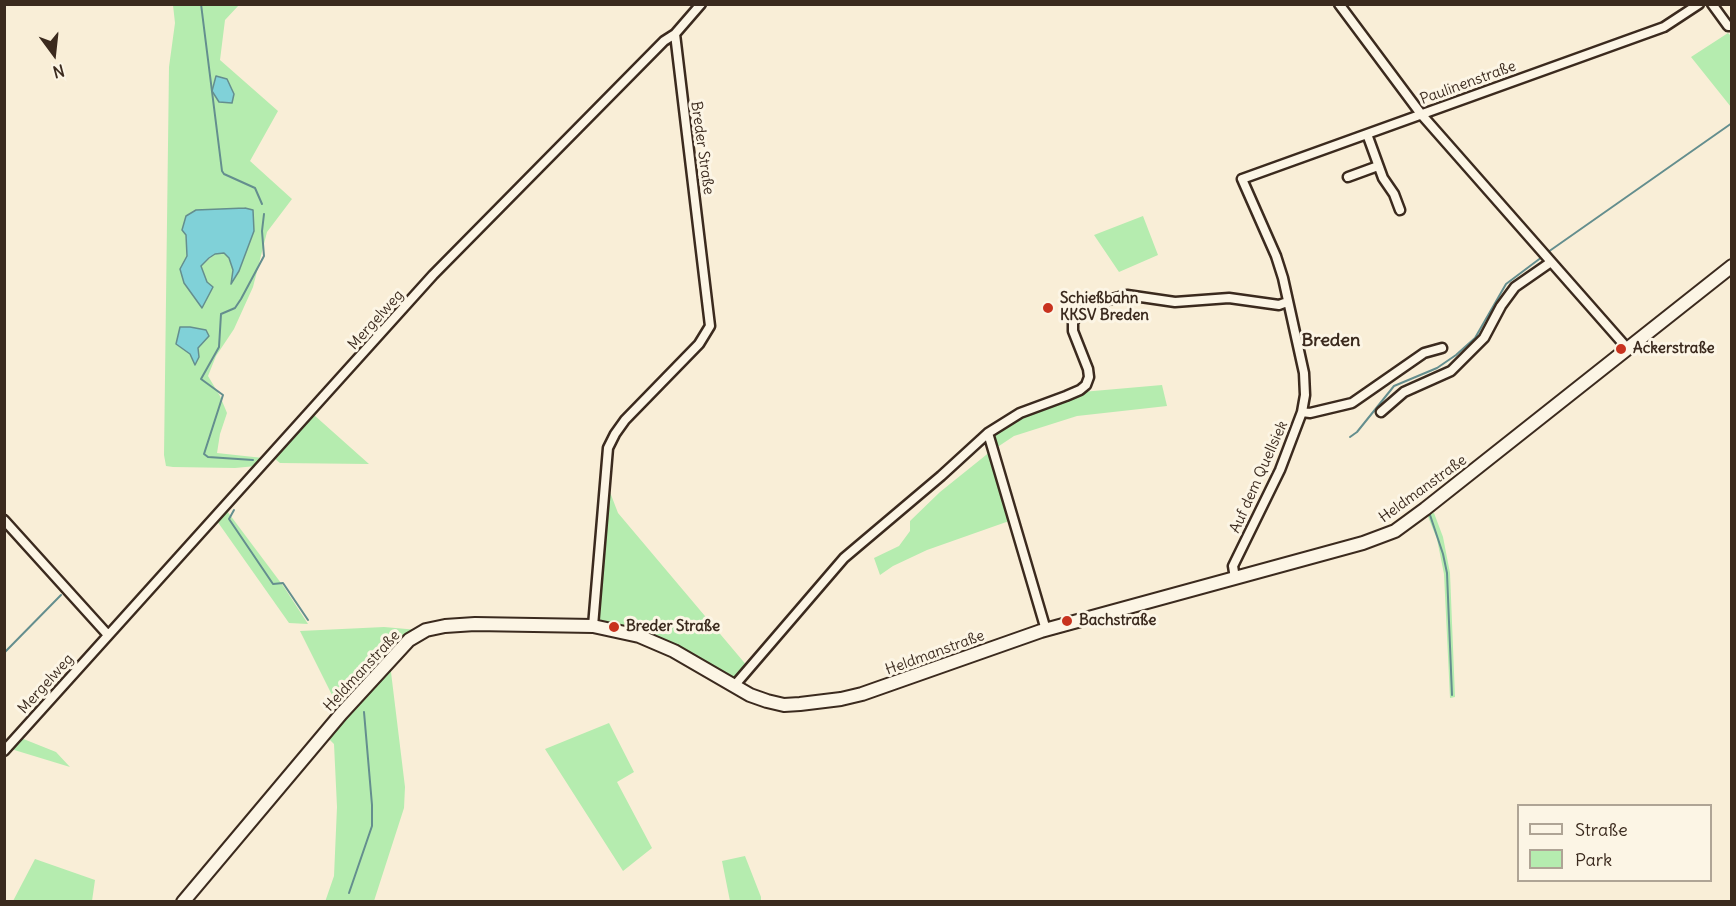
<!DOCTYPE html>
<meta charset="utf-8">
<style>
body{margin:0}
#map{position:relative;width:1736px;height:906px;overflow:hidden;background:#f9eed7;font-family:Delius,sans-serif}
canvas{display:block}
.frame{position:absolute;inset:0;border:6px solid #3b2a1e;pointer-events:none}
.legend{position:absolute;left:1517px;top:804px;width:195px;height:78px;box-sizing:border-box;background:#fcf5e5;border:2px solid #afa495;margin:0;padding:8px 10px;list-style:none;font-size:18px;color:#3b2a1e}
.legend li{display:flex;align-items:center;gap:12px;height:30px}
.legend b{width:30px;border:2px solid #afa495}
.north{position:absolute;left:24px;top:24px;width:60px;height:60px;-webkit-text-stroke:4px #fcf5e5;paint-order:stroke;rotate:165deg;font-size:16px;font-weight:700;line-height:24px;text-align:center;color:#3b2a1e}
.north::after{content:'';display:block;margin:auto;width:21px;height:27px;background:#3b2a1e;clip-path:polygon(50% 0,100% 100%,50% 72%,0 100%)}
</style>
<div id="map">
<canvas width="1736" height="906"></canvas>
<div class="frame"></div>
<ul class="legend">
<li><b style="height:8px;background:#fcf5e5"></b>Straße</li>
<li><b style="height:16px;background:#b5ecaf"></b>Park</li>
</ul>
<div class="north">N</div>
</div>
<script>
const ctx = document.querySelector('canvas').getContext('2d');
ctx.lineJoin = 'round';
function paint(path, color) { ctx.fillStyle = color; ctx.fill(path, 'evenodd'); }
const shape = rows => new Path2D(rows.map(r => 'M' + r).join(''));
function strokePath(path, color, width, dash) { ctx.strokeStyle = color; ctx.lineWidth = width; ctx.lineCap = dash ? 'butt' : 'round'; ctx.setLineDash(dash || []); ctx.stroke(path); }
function drawText(font, color, halo, rows, align = 'center') {
  ctx.font = font + ' Delius,sans-serif'; ctx.lineWidth = 6; ctx.setLineDash([]); ctx.textBaseline = 'middle'; ctx.strokeStyle = halo; ctx.fillStyle = color; for (const [text, x, y, turn = 0] of rows) {
    ctx.save(); ctx.translate(x, y); ctx.rotate((+turn || 0) * Math.PI / 180); ctx.textAlign = isNaN(turn) ? turn : align; if (halo) ctx.strokeText(text, 0, 0); ctx.fillText(text, 0, 0); ctx.restore();
  }
}
const green = shape([
 [173,5,239,5,225,20,220,60,278,111,250,161,292,199,267,232,253,287,234,329,216,356,208,376,220,396,227,413,220,434,217,453,263,458,256,466,235,468,173,467,166,466,164,455,169,67,175,23],
 [253,210,254,231,239,271,232,282,233,270,229,258,224,253,215,254,201,266,207,282,202,307,184,283,187,256,186,235],
 [1728,33,1732,37,1731,107,1691,57],
 [1143,216,1158,255,1119,272,1094,235],
 [1162,385,1167,406,1077,416,1014,436,996,448,992,433,1019,416,1082,392],
 [314,415,369,464,280,463,274,458],
 [991,451,1012,520,927,550,893,566,880,575,874,558,899,546,910,531,910,521,940,492],
 [608,487,618,513,748,667,736,680,730,681,606,625,597,616],
 [227,511,284,587,308,624,289,623,217,521],
 [1434,513,1443,537,1450,573,1455,697,1450,698,1444,574,1437,539,1427,514],
 [384,627,418,630,339,709,300,631],
 [390,664,405,787,404,808,374,901,325,902,334,876,337,807,334,744,327,737],
 [609,723,634,772,617,782,652,848,623,871,545,749],
 [21,738,56,752,70,767,11,749],
 [745,856,761,897,761,901,730,901,722,861],
 [35,859,95,880,92,901,13,901]
]);
const water = shape([
 [216,76,227,79,234,94,232,103,219,102,212,91,216,76],
 [245,208,253,210,254,231,239,271,231,284,233,270,229,258,224,253,215,254,209,258,201,266,207,282,213,287,202,308,184,283,180,269,187,256,186,235,182,230,186,216,196,210,245,208],
 [180,327,190,327,206,330,209,336,198,348,199,357,195,365,190,354,176,344,180,327]
]);
const stream = shape([
 [201,4,222,171,224,174,255,188,262,204],
 [1548,252,1732,123],
 [1350,437,1357,432,1394,386,1437,368,1456,355,1475,338,1506,284,1542,257],
 [253,460,208,457,204,454,223,395,201,379,219,347,221,314,235,308,241,299,264,256,262,231,264,214],
 [234,510,229,519,273,584,283,583,308,620],
 [1430,515,1443,554,1447,573,1452,695],
 [1051,635,1319,561],
 [4,653,61,595],
 [349,893,372,826,372,805,364,712]
]);
const minor = shape([
 [1339,4,1421,114,1627,348],
 [1712,4,1728,26,1732,26],
 [1367,134,1383,178,1394,194,1400,210],
 [1348,177,1378,166],
 [1302,412,1310,413,1352,403,1424,353,1442,348],
 [1381,412,1404,392,1451,371,1484,338,1501,306,1515,287,1551,262],
 [988,433,1046,630],
 [4,520,108,635],
 [1235,578,1233,566,1280,470,1302,412,1305,395,1304,373,1283,278,1276,256,1242,179,1664,27,1699,4],
 [593,626,608,448,615,434,625,420,699,344,710,326,675,34,701,4],
 [734,686,844,558,941,476,988,433,1020,413,1066,396,1080,390,1086,385,1089,377,1088,369,1073,331,1073,322,1082,310,1096,303,1127,295,1175,302,1229,298,1279,305,1287,302],
 [4,751,433,275,664,41,675,34]
]);
const secondary = shape([
 [183,902,341,714,409,640,426,630,445,626,475,624,593,626,639,636,674,651,750,695,767,701,784,705,800,704,841,699,862,694,1041,631,1363,543,1395,531,1425,509,1732,266]
]);
const markers = [
 [1048,308,6,"#c8321e"],
 [1621,349,6,"#c8321e"],
 [1067,621,6,"#c8321e"],
 [614,627,6,"#c8321e"]
];
const streetNames = [
 ["Paulinenstraße",1468,83,-20],
 ["Breder Straße",702,148,82],
 ["Mergelweg",376,320,-48],
 ["Auf dem Quellsiek",1259,477,-66],
 ["Heldmanstraße",1423,489,-36],
 ["Heldmanstraße",935,653,-20],
 ["Heldmanstraße",362,671,-47],
 ["Mergelweg",46,684,-48]
];
const poiNames = [
 ["Schießbahn",1060,299],
 ["KKSV Breden",1060,316],
 ["Ackerstraße",1633,349],
 ["Bachstraße",1079,621],
 ["Breder Straße",626,627]
];
const quarterNames = [
 ["Breden",1331,341]
];
paint(green, '#b5ecaf');
paint(water, '#80d1d8');
strokePath(water, '#648e8e', 1.5);
strokePath(stream, '#648e8e', 2);
strokePath(minor, '#3b2a1e', 13);
strokePath(secondary, '#3b2a1e', 16);
strokePath(minor, '#fcf5e5', 8);
strokePath(secondary, '#fcf5e5', 12);
for (const [x, y, r, color] of markers) { const dot = new Path2D(); dot.arc(x, y, r, 0, 2 * Math.PI); ctx.fillStyle = color; ctx.fill(dot); strokePath(dot, '#fcf5e5', 2); }
drawText('15px', '#3b2a1e', '#fcf5e5', streetNames);
drawText('bold 15px', '#3b2a1e', '#fcf5e5', poiNames, 'left');
drawText('bold 18px', '#3b2a1e', '#fcf5e5', quarterNames);
</script>
